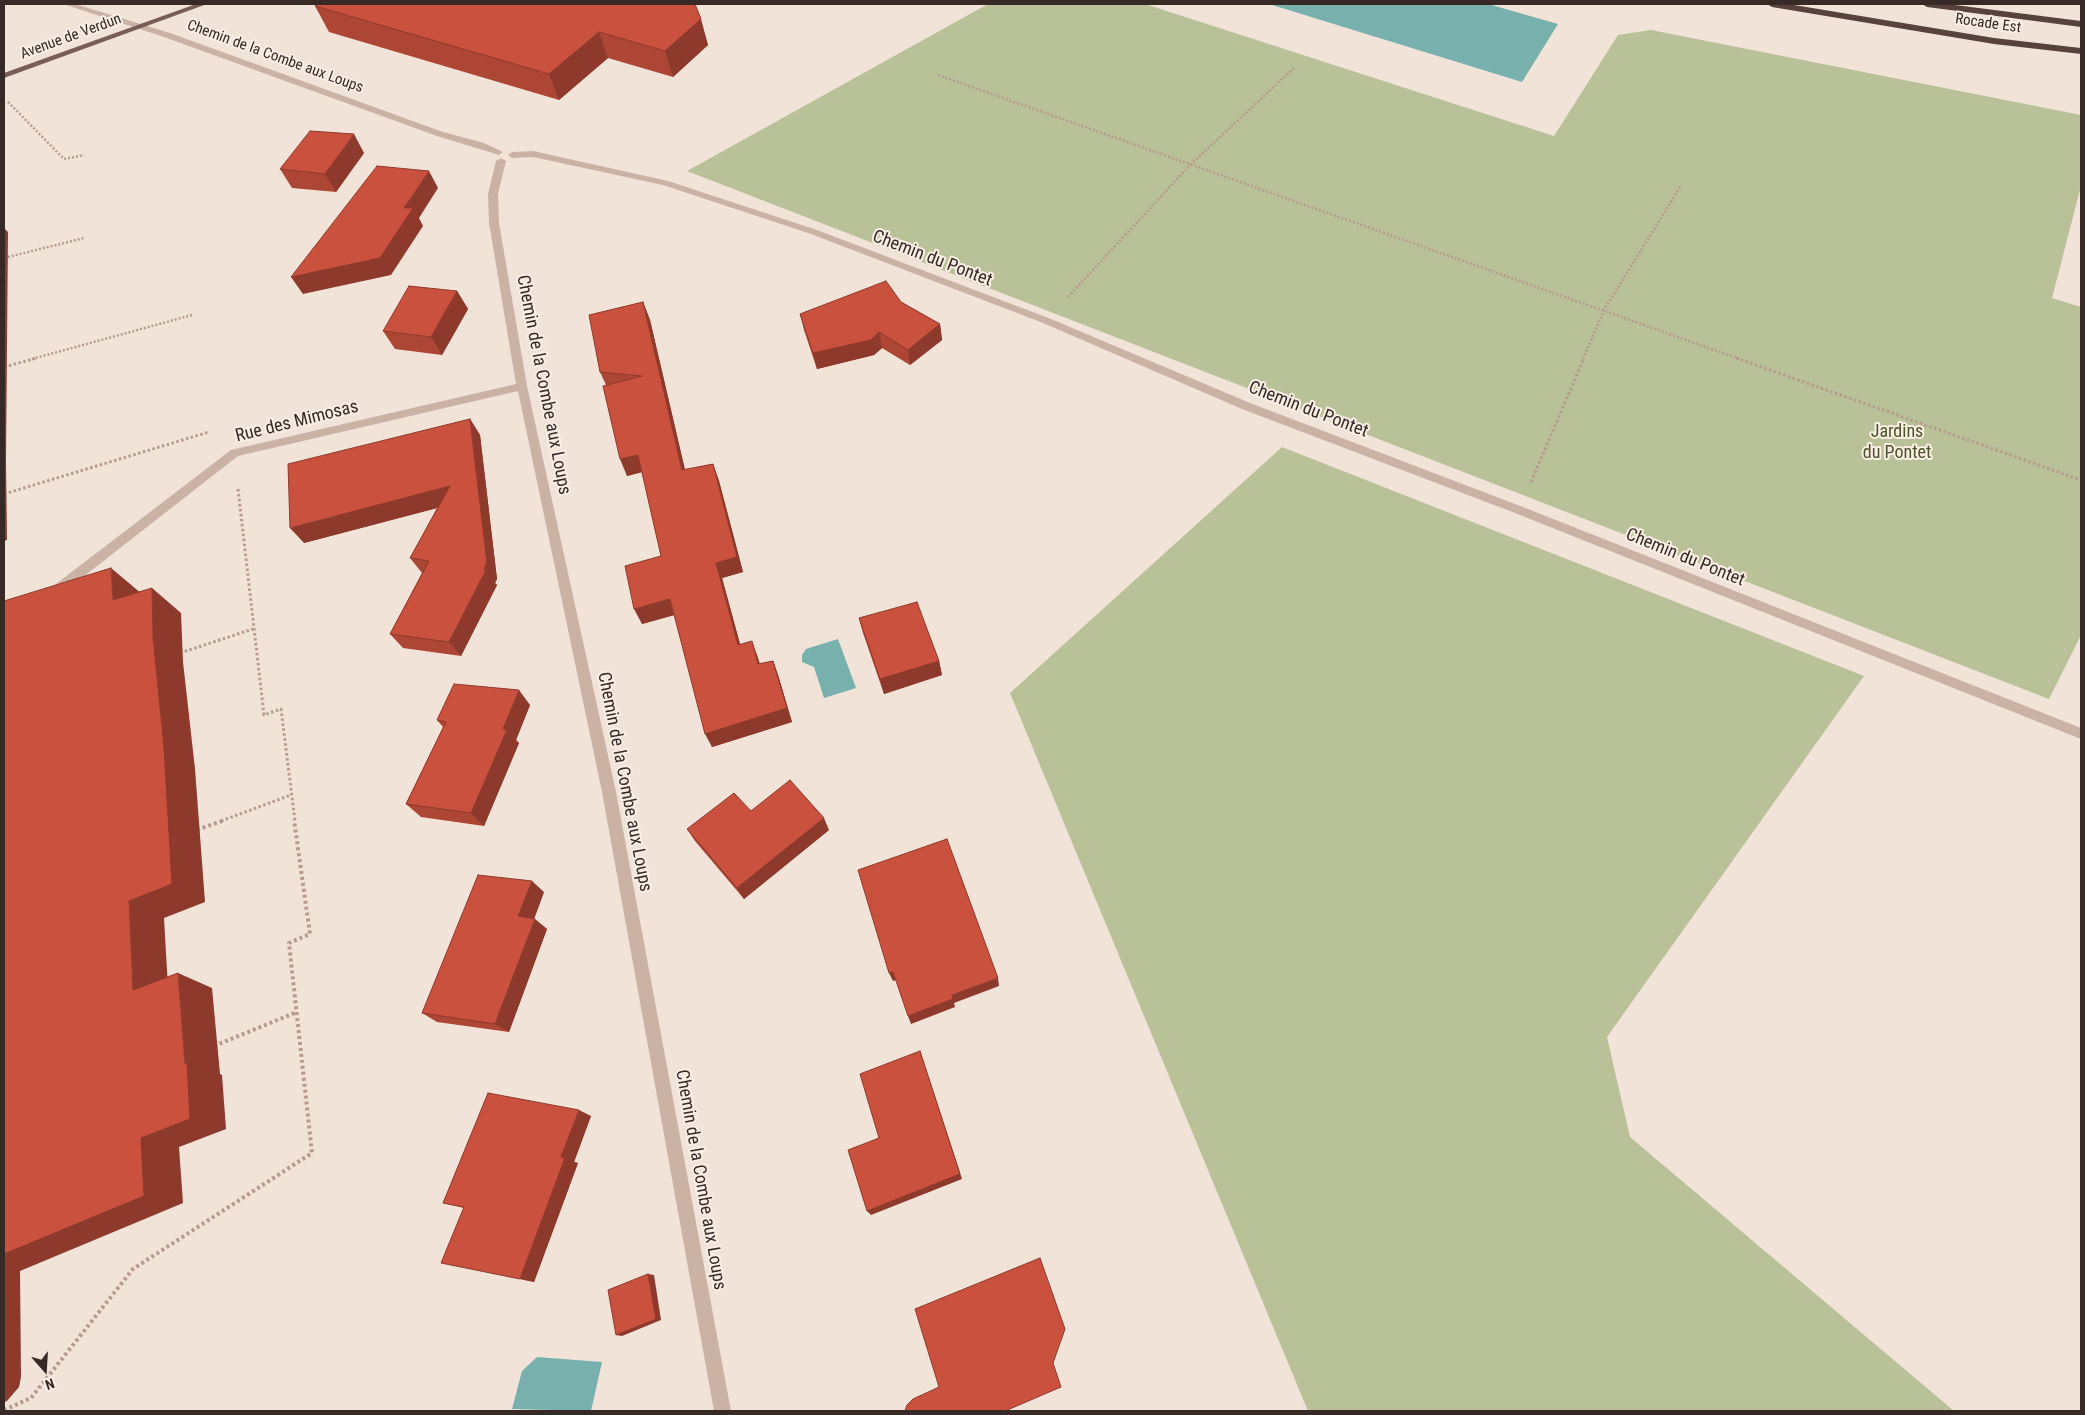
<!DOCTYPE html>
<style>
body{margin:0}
#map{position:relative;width:2085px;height:1415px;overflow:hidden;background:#f2e3d9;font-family:"Roboto Condensed",sans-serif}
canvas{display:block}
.frame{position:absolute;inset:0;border:5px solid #362926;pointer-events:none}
.north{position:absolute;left:20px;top:1345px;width:50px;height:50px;-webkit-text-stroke:4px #faeee5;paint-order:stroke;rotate:161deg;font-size:14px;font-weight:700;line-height:20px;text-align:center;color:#362926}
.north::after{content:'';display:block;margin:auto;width:18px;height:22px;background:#362926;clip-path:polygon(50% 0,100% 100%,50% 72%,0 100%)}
</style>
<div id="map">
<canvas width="2085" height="1415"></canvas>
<div class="frame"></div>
<div class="north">N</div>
</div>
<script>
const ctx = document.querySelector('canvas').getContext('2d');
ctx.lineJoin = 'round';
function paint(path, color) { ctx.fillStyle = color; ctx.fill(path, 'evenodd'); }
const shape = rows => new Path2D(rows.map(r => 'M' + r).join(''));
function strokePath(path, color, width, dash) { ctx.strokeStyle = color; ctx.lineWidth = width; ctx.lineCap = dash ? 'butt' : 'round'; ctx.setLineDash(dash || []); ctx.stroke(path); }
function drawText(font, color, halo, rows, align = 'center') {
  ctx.font = font + ' "Roboto Condensed",sans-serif'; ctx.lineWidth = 4; ctx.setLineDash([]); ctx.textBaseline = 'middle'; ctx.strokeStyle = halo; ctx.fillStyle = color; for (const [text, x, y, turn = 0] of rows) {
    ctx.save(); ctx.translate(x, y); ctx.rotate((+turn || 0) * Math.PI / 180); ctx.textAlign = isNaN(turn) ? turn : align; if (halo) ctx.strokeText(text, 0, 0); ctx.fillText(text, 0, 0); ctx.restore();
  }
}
const green = shape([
 [988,4,1145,4,1554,136,1618,35,1651,30,2081,115,2081,186,2052,298,2081,307,2081,635,2049,699,687,171],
 [1282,447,1864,676,1607,1037,1630,1137,1954,1411,1308,1411,1010,693]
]);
const water = shape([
 [1269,4,1488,4,1558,24,1522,82],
 [838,639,856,688,824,698,814,667,802,662,802,655,806,649],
 [537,1357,602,1362,591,1411,512,1409,522,1371]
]);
const pathFar2 = shape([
 [938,75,1740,359],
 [8,102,64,159,84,155],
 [4,258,84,238],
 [1068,297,1191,164,1294,68],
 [32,359,192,315],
 [1583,359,1604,310,1680,187]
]);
const pathFar1 = shape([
 [1736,358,2081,480],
 [4,367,37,358],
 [1531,482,1584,358],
 [238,489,264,715,281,709,295,821],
 [4,494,209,432],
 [180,653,253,629],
 [221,821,291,795]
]);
const path = shape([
 [197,830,225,820],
 [214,1046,297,1012],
 [4,1410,31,1398,133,1269,312,1153,289,943,310,934,294,820]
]);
const minor = shape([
 [63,4,75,4,170,33,443,132,484,143,503,152,499,155,437,136,164,37,63,4],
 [533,151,668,181,817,230,1051,319,1250,403,1523,507,2081,728,2081,739,1515,513,1242,409,1043,323,811,234,663,185,533,157,512,158,508,155,512,152,533,151],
 [501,158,506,161,498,194,499,223,527,386,616,792,731,1411,714,1411,602,792,518,391,238,456,65,591,56,595,52,593,50,590,52,587,231,450,516,384,489,223,488,194,496,161,501,158]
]);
const major = shape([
 [196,4,207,4,4,78,4,73,196,4]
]);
const highway = shape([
 [1767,4,1788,4,1994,38,2081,48,2081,54,1994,44,1772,7,1767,4],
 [1922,4,1947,4,2081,21,2081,27,1927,7,1922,4]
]);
const wall = shape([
 [695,4,708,45,673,77,608,58,559,100,329,32,315,6],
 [364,153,336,192,292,188,280,169],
 [457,291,468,309,442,355,395,349,383,331],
 [643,302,650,320,685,470,713,464,719,481,743,572,722,578,740,644,757,655,760,664,773,661,778,675,792,722,712,747,674,615,642,624,661,556,642,472,627,476,606,385,600,372],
 [901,302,940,324,942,340,910,365,882,348,874,355,817,369,804,330,800,314],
 [470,419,480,435,497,579,495,583,497,585,461,656,403,648,390,634,422,573,410,558,437,508,304,543],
 [859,618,939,661,942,675,884,694,863,633],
 [530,705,516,740,519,743,484,826,421,817,406,804,443,727,437,720],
 [687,829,829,830,744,899,695,841],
 [544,892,534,919,547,929,509,1032,437,1022,422,1013],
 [591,1116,574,1162,578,1163,534,1282,520,1279,464,1208,443,1203]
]);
const shadedWall = shape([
 [701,19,708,45,673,77,665,51],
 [599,32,608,58,559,100,549,74],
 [354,134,364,153,336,192,325,174],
 [429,171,438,188,419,218,423,226,391,275,303,294,291,277,404,208],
 [4,228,8,232,6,460,7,540,4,541],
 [457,291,468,309,442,355,431,337],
 [643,302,650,320,689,487,682,470],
 [940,324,942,340,910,365,908,350],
 [879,332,882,348,874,355,817,369,813,353],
 [470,419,480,435,497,579,495,583,497,585,461,656,449,642,484,569],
 [638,455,646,471,627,476,620,459],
 [713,464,719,481,743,572,722,578,744,659,738,645,716,563],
 [450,486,460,502,304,543,290,528],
 [111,568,142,594,113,600],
 [152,588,181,613,183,662,195,769,205,902,164,918,169,1005,133,990,129,901,153,637],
 [670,599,678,614,642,624,634,609],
 [752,641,757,655,764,679,758,664],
 [773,661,778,675,792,722,712,747,705,734],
 [939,661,942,675,884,694,880,679],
 [519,690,530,705,516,740,519,743,484,826,471,813,503,729],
 [824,818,829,830,744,899,737,888],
 [532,881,544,892,531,927,518,916],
 [535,919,547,929,509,1032,495,1024],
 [893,972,896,980,893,981,889,973],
 [178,973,212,988,220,1074,222,1075,226,1129,179,1147,183,1203,20,1271,21,1377,19,1387,7,1401,4,1402,4,1254,141,1138,185,1064],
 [998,978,999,986,954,1003,955,1007,911,1024,908,1016,952,995],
 [920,1051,962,1179,871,1215,867,1211],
 [579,1110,591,1116,574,1162,578,1163,534,1282,520,1279,561,1157],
 [648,1274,654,1275,661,1320,622,1336,616,1335]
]);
const building = shape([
 [318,4,695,4,701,19,665,51,599,32,549,74,315,6,318,4],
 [310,131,354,134,325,174,280,169,310,131],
 [377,166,429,171,404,208,413,208,380,258,291,277,377,166],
 [886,281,901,302,940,324,908,350,879,332,871,340,813,353,800,314,886,281],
 [409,286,457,291,431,337,383,331,409,286],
 [643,302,682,470,713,464,737,557,716,563,738,645,752,641,758,664,773,661,787,708,705,734,670,599,634,609,625,566,661,556,638,455,620,459,603,386,642,376,600,372,589,315,643,302],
 [470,419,487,563,484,569,486,570,449,642,390,634,429,561,410,558,450,486,290,528,288,464,470,419],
 [111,568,113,600,152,588,153,637,164,747,172,884,129,901,133,990,178,973,185,1064,187,1063,190,1119,141,1138,144,1196,4,1254,4,601,111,568],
 [917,602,939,661,880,679,859,618,917,602],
 [454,684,519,690,503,729,507,730,471,813,406,804,446,722,437,720,454,684],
 [790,780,824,818,737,888,687,829,734,793,751,811,790,780],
 [947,839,998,978,952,995,953,999,908,1016,893,972,889,973,858,870,947,839],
 [478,875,532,881,518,916,535,919,495,1024,422,1013,478,875],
 [920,1051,960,1174,867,1211,848,1150,879,1138,860,1074,920,1051],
 [488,1093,579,1110,561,1157,565,1158,520,1279,441,1263,464,1207,443,1203,488,1093],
 [1040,1258,1065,1329,1053,1363,1061,1387,1005,1411,905,1411,907,1405,913,1399,939,1387,915,1309,1040,1258],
 [648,1274,656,1319,616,1335,608,1290,648,1274]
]);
const farStreetnames = [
 ["Rocade Est",1988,24,8],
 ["Avenue de Verdun",71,37,-20],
 ["Chemin de la Combe aux Loups",275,57,20]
];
const streetNames = [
 ["Chemin du Pontet",932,259,21],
 ["Chemin de la Combe aux Loups",543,385,79],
 ["Chemin du Pontet",1308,410,21],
 ["Rue des Mimosas",297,422,-14],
 ["Chemin du Pontet",1685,558,22],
 ["Chemin de la Combe aux Loups",624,782,79],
 ["Chemin de la Combe aux Loups",700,1180,80]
];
const parkNames = [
 ["Jardins",1897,432],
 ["du Pontet",1897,453]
];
paint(green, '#b8c198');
paint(water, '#77b0ac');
strokePath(pathFar2, '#b69b8e', 2.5, [2, 2]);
strokePath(pathFar1, '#b69b8e', 3, [2.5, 2.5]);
strokePath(path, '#b69b8e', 4, [3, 3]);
paint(minor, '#cab2a4');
paint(major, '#785e56');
paint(highway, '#57423d');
paint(wall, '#ae4635');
paint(shadedWall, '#8d392b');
paint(building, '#ca513e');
strokePath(building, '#8d392b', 1);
drawText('15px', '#362926', '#faeee5', farStreetnames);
drawText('18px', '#362926', '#faeee5', streetNames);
drawText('18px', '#495529', '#faeee5', parkNames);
</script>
